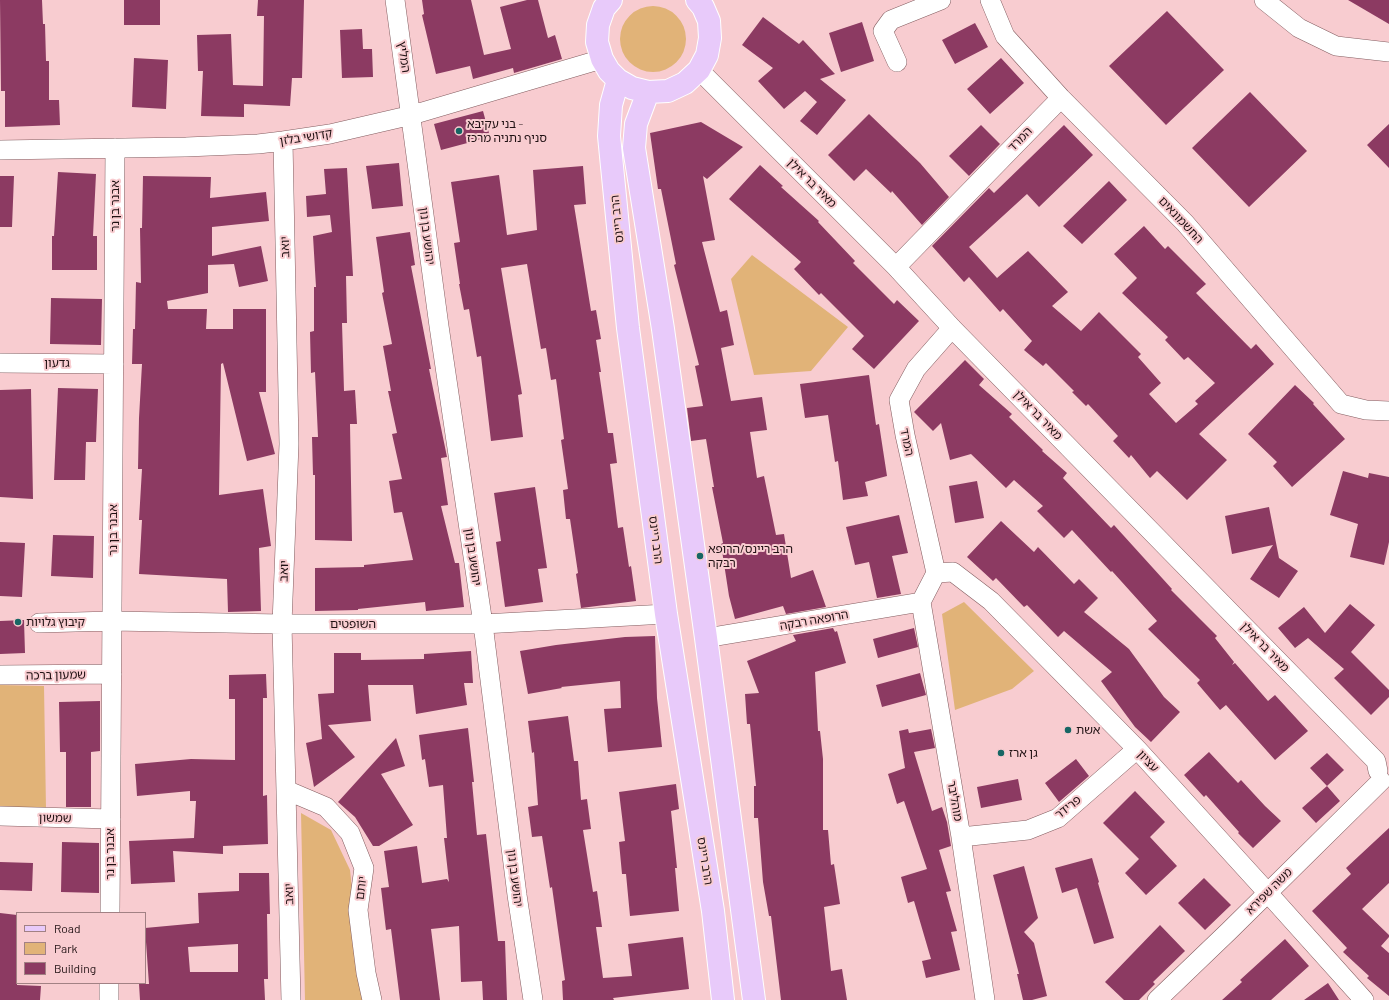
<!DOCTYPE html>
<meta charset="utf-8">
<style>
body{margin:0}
#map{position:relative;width:1389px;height:1000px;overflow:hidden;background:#f8ccd0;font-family:Barlow,sans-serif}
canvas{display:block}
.legend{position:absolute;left:16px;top:912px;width:130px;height:72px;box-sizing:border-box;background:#f8ccd0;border:1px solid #a28184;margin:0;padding:5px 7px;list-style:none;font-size:12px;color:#201113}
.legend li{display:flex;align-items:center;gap:8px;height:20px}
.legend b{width:20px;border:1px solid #a28184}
</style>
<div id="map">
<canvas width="1389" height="1000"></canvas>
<ul class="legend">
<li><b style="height:5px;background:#e8cafa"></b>Road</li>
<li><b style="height:11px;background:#e1b378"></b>Park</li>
<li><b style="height:11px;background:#8c3a62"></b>Building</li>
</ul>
</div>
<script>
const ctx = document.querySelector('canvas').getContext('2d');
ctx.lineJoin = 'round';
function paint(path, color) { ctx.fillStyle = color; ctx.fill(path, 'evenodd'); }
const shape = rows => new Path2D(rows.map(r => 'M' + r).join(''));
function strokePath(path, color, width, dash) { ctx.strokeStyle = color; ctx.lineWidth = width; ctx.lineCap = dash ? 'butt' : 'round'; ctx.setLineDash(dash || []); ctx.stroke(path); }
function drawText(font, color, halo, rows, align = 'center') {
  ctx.font = font + ' Barlow,"Noto Sans Hebrew",sans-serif'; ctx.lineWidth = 4; ctx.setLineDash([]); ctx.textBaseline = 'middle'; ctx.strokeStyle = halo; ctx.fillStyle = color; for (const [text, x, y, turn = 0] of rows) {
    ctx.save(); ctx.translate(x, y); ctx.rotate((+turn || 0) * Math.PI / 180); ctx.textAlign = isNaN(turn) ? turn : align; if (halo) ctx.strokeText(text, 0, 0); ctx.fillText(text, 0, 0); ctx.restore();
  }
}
const green = shape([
 '620 39a33 33 0 1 1 66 0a33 33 0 1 1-66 0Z',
 [752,255,848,327,811,371,754,375,731,279],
 [964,602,1034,671,1012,689,955,710,942,614],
 [0,685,44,686,46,809,0,808],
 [301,813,331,830,350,870,364,1000,305,1000]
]);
const building = shape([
 [0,0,42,0,43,24,45,24,46,61,49,61,49,100,59,100,60,125,5,127,5,91,1,91],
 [124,0,160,0,160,25,124,25],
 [258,0,304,0,302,78,292,78,290,106,244,104,244,117,201,116,203,71,198,71,197,35,231,34,233,85,263,86,264,16,257,16],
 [422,0,471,0,484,55,511,49,500,7,527,0,538,0,548,38,555,35,562,59,514,73,513,68,473,79,470,66,436,74,422,15,424,14],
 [1348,0,1389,0,1389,24],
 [1167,11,1224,70,1166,125,1109,66],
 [763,17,799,44,803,40,835,74,820,79,846,100,817,135,800,121,817,102,805,91,784,109,758,81,773,68,742,45],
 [862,22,874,61,841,72,829,33],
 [975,23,988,47,955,64,942,40],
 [362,29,363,49,372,49,373,77,342,78,340,30],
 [134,58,168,60,166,109,132,107],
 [1001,58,1024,83,990,114,967,89],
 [1250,92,1307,151,1249,207,1192,148],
 [483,111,490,137,441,150,434,124],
 [869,114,920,163,949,197,922,225,892,191,891,193,866,169,854,181,828,155],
 [701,122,743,147,707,179,703,176,715,240,702,242,720,312,727,310,734,345,721,348,731,401,762,397,767,430,750,432,757,478,764,476,776,535,784,534,791,578,813,570,826,607,786,614,783,606,735,619,729,596,721,544,723,543,712,487,714,487,706,439,691,441,687,408,703,406,695,366,699,365,674,265,676,264,661,189,658,189,650,133],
 [1389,124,1389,168,1367,145],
 [981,125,1000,144,969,176,949,156],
 [1064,125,1093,155,1039,207,1027,194,969,247,997,278,1028,251,1068,292,1052,306,1081,331,1099,312,1141,354,1138,357,1161,383,1149,394,1176,423,1198,404,1195,401,1215,383,1188,357,1184,360,1165,340,1168,337,1122,293,1137,278,1114,254,1144,226,1165,249,1168,246,1206,284,1196,293,1251,349,1256,344,1274,364,1199,434,1227,460,1187,500,1157,471,1150,478,1131,455,1129,458,1113,441,1118,436,1088,404,1086,406,1072,392,1074,391,1046,363,1043,366,1024,350,1032,341,1003,309,1000,312,969,277,964,282,932,246,989,188,994,193],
 [399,163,403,206,372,209,366,166],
 [760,165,783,186,781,187,819,221,818,222,855,261,853,263,894,304,897,300,919,321,874,369,852,349,864,336,821,293,819,295,794,269,801,262,729,199],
 [583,166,586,204,574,205,591,311,596,310,601,339,596,340,601,372,599,372,608,433,613,433,617,463,610,464,618,528,623,527,629,567,631,566,636,601,581,608,576,574,578,573,570,519,566,519,563,490,568,489,561,440,564,439,556,379,551,380,546,348,541,349,527,264,501,268,522,394,518,395,523,437,491,441,481,356,477,357,469,309,464,310,459,284,460,284,454,243,460,242,451,182,499,175,507,235,537,230,533,170],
 [347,168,353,276,346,276,347,323,342,323,344,391,355,390,357,424,350,424,352,541,315,540,315,475,313,475,312,437,318,437,315,372,311,373,310,332,314,331,314,287,316,287,313,236,332,232,330,215,307,217,306,196,326,194,324,169],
 [58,172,96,174,93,236,97,236,97,270,52,270,52,236,54,236],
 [0,176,14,176,12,227,0,227],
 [143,176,211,177,210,198,266,192,269,221,212,227,212,256,261,246,268,281,239,287,234,264,208,265,208,293,167,301,168,309,207,309,206,329,233,329,233,309,266,309,266,392,259,392,275,454,247,461,223,363,221,364,219,495,263,489,271,546,259,548,261,611,228,612,227,579,139,574,142,520,139,520,142,469,138,469,139,418,142,364,132,364,133,329,135,329,136,282,141,283,140,228,142,228],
 [1109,181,1127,200,1082,244,1063,226],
 [410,232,415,265,411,266,431,369,429,369,447,457,441,458,448,505,441,506,455,563,459,563,464,607,426,611,425,602,358,609,358,610,315,611,315,568,364,567,364,565,413,560,402,512,394,513,389,481,402,479,392,434,397,433,388,391,391,391,383,346,392,344,382,293,384,292,376,237],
 [51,298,102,299,101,345,50,344],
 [965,360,984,379,979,385,1012,414,1009,417,1043,450,1042,451,1067,473,1063,478,1111,528,1114,525,1172,589,1171,590,1217,636,1215,638,1234,662,1232,665,1235,663,1268,701,1275,695,1308,731,1275,760,1226,705,1220,710,1197,683,1200,680,1148,629,1157,621,1112,571,1111,572,1072,530,1064,538,1037,511,1043,506,1014,480,1006,488,971,454,950,460,941,423,933,431,914,412],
 [869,375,876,425,879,424,887,476,865,482,868,496,843,500,838,461,835,462,828,415,805,418,800,384],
 [1295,385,1314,403,1313,404,1345,439,1292,487,1273,466,1277,462,1248,434],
 [58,388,98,389,96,442,86,442,85,480,54,480],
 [31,389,33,499,0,497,0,390],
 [1343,471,1368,478,1369,473,1389,477,1389,542,1384,565,1350,557,1358,524,1330,515],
 [977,481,984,518,955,523,949,486],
 [535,487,547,568,538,569,543,602,505,607,496,542,501,541,494,493],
 [1269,507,1279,558,1298,571,1279,598,1250,579,1273,545,1232,554,1225,516],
 [899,515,908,553,892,556,901,594,877,598,869,562,855,565,846,527],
 [1001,521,1034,552,1038,547,1074,584,1079,579,1098,598,1084,612,1129,649,1164,697,1180,712,1151,742,1135,727,1101,681,1112,672,1064,631,1058,637,1027,605,1024,607,996,578,993,581,967,557],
 [53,535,94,536,93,578,51,576],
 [0,542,25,543,22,597,0,596],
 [1350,604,1375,625,1351,652,1389,690,1389,697,1371,715,1334,678,1344,669,1308,638,1295,648,1278,628,1304,607,1325,633],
 [24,620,25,653,0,654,0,621],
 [833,628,835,632,837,631,846,663,815,672,818,731,820,731,823,759,823,830,828,830,831,865,834,864,840,904,824,907,831,971,842,969,847,1000,781,1000,771,916,769,916,763,882,758,818,754,818,754,786,756,786,750,724,747,724,745,694,759,693,747,661,796,641,793,635],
 [914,628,918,647,878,658,873,639],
 [655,636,657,698,662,747,608,752,604,709,621,708,620,681,561,687,562,688,528,694,520,651,556,645,625,637],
 [471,651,473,683,464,683,467,705,416,714,413,685,368,685,371,721,328,725,355,757,314,787,306,743,322,739,318,694,334,693,334,653,361,653,361,660,424,659,424,654],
 [920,673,926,695,882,707,876,685],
 [266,674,267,698,263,698,263,796,267,795,268,844,223,846,223,854,173,851,175,882,131,884,129,841,194,838,196,801,190,801,190,791,137,796,135,764,191,759,235,760,235,699,229,699,229,675],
 [100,701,100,751,91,752,91,807,66,807,66,752,60,752,59,702],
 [568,716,574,761,578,761,581,800,587,799,591,829,583,830,593,892,597,891,602,927,596,927,603,978,632,976,628,944,683,937,689,989,613,998,614,1000,563,1000,562,981,565,980,552,887,550,888,542,836,532,837,528,807,538,805,534,752,532,753,528,721],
 [468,728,474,782,472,782,477,835,486,834,498,941,505,941,507,1000,483,1000,482,981,461,982,459,926,431,929,440,1000,400,1000,391,929,386,930,381,888,389,887,384,851,417,846,422,883,447,879,449,882,444,838,447,838,443,785,429,787,425,759,422,760,419,735],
 [908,729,909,733,931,729,935,748,914,752,932,811,942,807,947,822,951,846,939,850,951,891,946,892,957,931,951,932,960,970,926,978,922,961,931,959,914,901,908,903,901,877,927,869,904,801,897,804,888,774,905,768,899,731],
 [396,738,405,766,381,774,413,825,379,846,373,846,355,817,338,802],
 [1209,752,1238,783,1241,780,1265,806,1281,821,1253,848,1238,833,1239,832,1206,795,1204,797,1184,775],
 [1327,753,1344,770,1327,786,1310,768],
 [1076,759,1089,776,1059,802,1045,783],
 [1018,779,1022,800,981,808,977,787],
 [676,784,679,809,671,811,677,868,675,868,679,911,630,916,626,874,622,874,619,842,625,841,619,792],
 [1327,786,1340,801,1316,823,1302,808],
 [1135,791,1165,822,1150,837,1177,866,1146,895,1125,873,1139,859,1103,823],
 [1389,828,1389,883,1362,909,1389,935,1389,937,1381,946,1389,953,1389,996,1367,978,1369,976,1343,952,1347,948,1312,911,1351,874,1346,868],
 [62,842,99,843,99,893,61,892],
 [1092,858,1099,882,1098,883,1114,938,1094,944,1077,888,1062,893,1055,868],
 [0,862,33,863,32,891,0,890],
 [1024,866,1038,918,1024,932,1034,943,1047,996,1032,1000,1023,1000,1017,974,1019,974,993,875],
 [239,873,269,873,270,914,267,914,268,979,264,979,265,1000,140,1000,139,984,149,984,145,928,199,923,198,893,239,891],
 [238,944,238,972,190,972,188,947],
 [1204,878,1231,905,1205,930,1178,903],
 [0,913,17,915,17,985,41,986,40,1000,0,1000],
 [1160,925,1185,951,1153,982,1155,984,1139,1000,1124,1000,1105,982],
 [1285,939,1309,966,1271,1000,1222,1000,1242,982,1240,980],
 [1328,983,1339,1000,1304,1000]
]);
const minor = shape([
 [395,0,439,326,483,624,517,895,533,1000],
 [990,0,1005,36,1061,98,1185,223,1341,404,1366,410,1389,411],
 [1264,0,1299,28,1336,46,1389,52],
 [897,62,883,31,891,20,941,0],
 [699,70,896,267,952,328,1376,761,1378,771],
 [283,141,289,444,282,624,291,1000],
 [0,150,186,147,258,144,283,141,330,134,412,115,602,59],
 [896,267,1061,98],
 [0,363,114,364],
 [936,573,905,435,899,400,916,369,952,328],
 [921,602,936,573,953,572,991,601,1137,749,1267,892,1364,1000],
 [921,602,961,837,985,1000],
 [39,623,112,621,282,624,483,624,666,614],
 [706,638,921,602],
 [0,675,112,674],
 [286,790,326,807,350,833,364,868,358,910,366,973,372,1000],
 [0,816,111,819],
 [961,837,1028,830,1058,818,1137,749],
 [110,913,115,148],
 [109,1000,109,983],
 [1157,1000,1229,931,1381,781]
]);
const major = shape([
 [611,0,604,8,598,25,597,42,602,59,609,71,618,80,632,88,648,92,668,91,685,83,699,70,707,55,710,38,709,21,703,7,697,0],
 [618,80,611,105,609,136,628,328,666,614,713,911,723,1000],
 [648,92,636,124,634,148,663,329,706,638,754,1000]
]);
const markers = [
 [459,131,4,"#176664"],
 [700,556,4,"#176664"],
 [18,622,4,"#176664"],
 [1068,730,4,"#176664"],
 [1001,753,4,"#176664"]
];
const streetNames = [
 ["המליץ",404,57,82],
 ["קדושי בלזן",306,137,-9],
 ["המרד",1020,139,-46],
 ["מאיר בר אילן",812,183,45],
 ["אבנר בן נר",115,206,-90],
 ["הרב ריינס",617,219,-96],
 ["החשמונאים",1181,220,47],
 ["יהושע בן נון",427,236,83],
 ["יואב",285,247,-91],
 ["גדעון",57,363],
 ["מאיר בר אילן",1038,415,46],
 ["המרד",907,442,78],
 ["אבנר בן נר",113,530,-90],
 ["הרב ריינס",656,540,83],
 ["יהושע בן נון",473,557,82],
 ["יואב",284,571,-88],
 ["הרופאה רבקה",814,620,-10],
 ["השופטים",353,624],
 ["מאיר בר אילן",1265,647,46],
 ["שמעון ברכה",56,675,-1],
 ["עציון",1148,761,47],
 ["מוהליבר",955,801,80],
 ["פרידר",1068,807,-38],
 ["שמשון",55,818,1],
 ["אבנר בן נר",110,854,-90],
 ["הרב ריינס",705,861,81],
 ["יהושע בן נון",515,878,83],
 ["יותם",361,888,-83],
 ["משה שפירא",1269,891,-45],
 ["יואב",289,894,-91]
];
const poiNames = [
 ["בני עקיבא -",467,124],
 ["סניף נתניה מרכז",467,138],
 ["הרב ריינס/הרופא",708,549],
 ["רבקה",708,563],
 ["קיבוץ גלויות",26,622],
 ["אשת",1076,730],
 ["גן ארז",1009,753]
];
paint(green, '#e1b378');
paint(building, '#8c3a62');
strokePath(minor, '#835d60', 20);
strokePath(major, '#fff', 24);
strokePath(minor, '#fff', 19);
strokePath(major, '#e8cafa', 22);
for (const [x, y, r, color] of markers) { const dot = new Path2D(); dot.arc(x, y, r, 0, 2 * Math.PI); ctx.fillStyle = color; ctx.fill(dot); strokePath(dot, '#f8ccd0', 1.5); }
drawText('12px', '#201113', '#f8ccd0', streetNames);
drawText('12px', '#201113', '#f8ccd0', poiNames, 'left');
</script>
